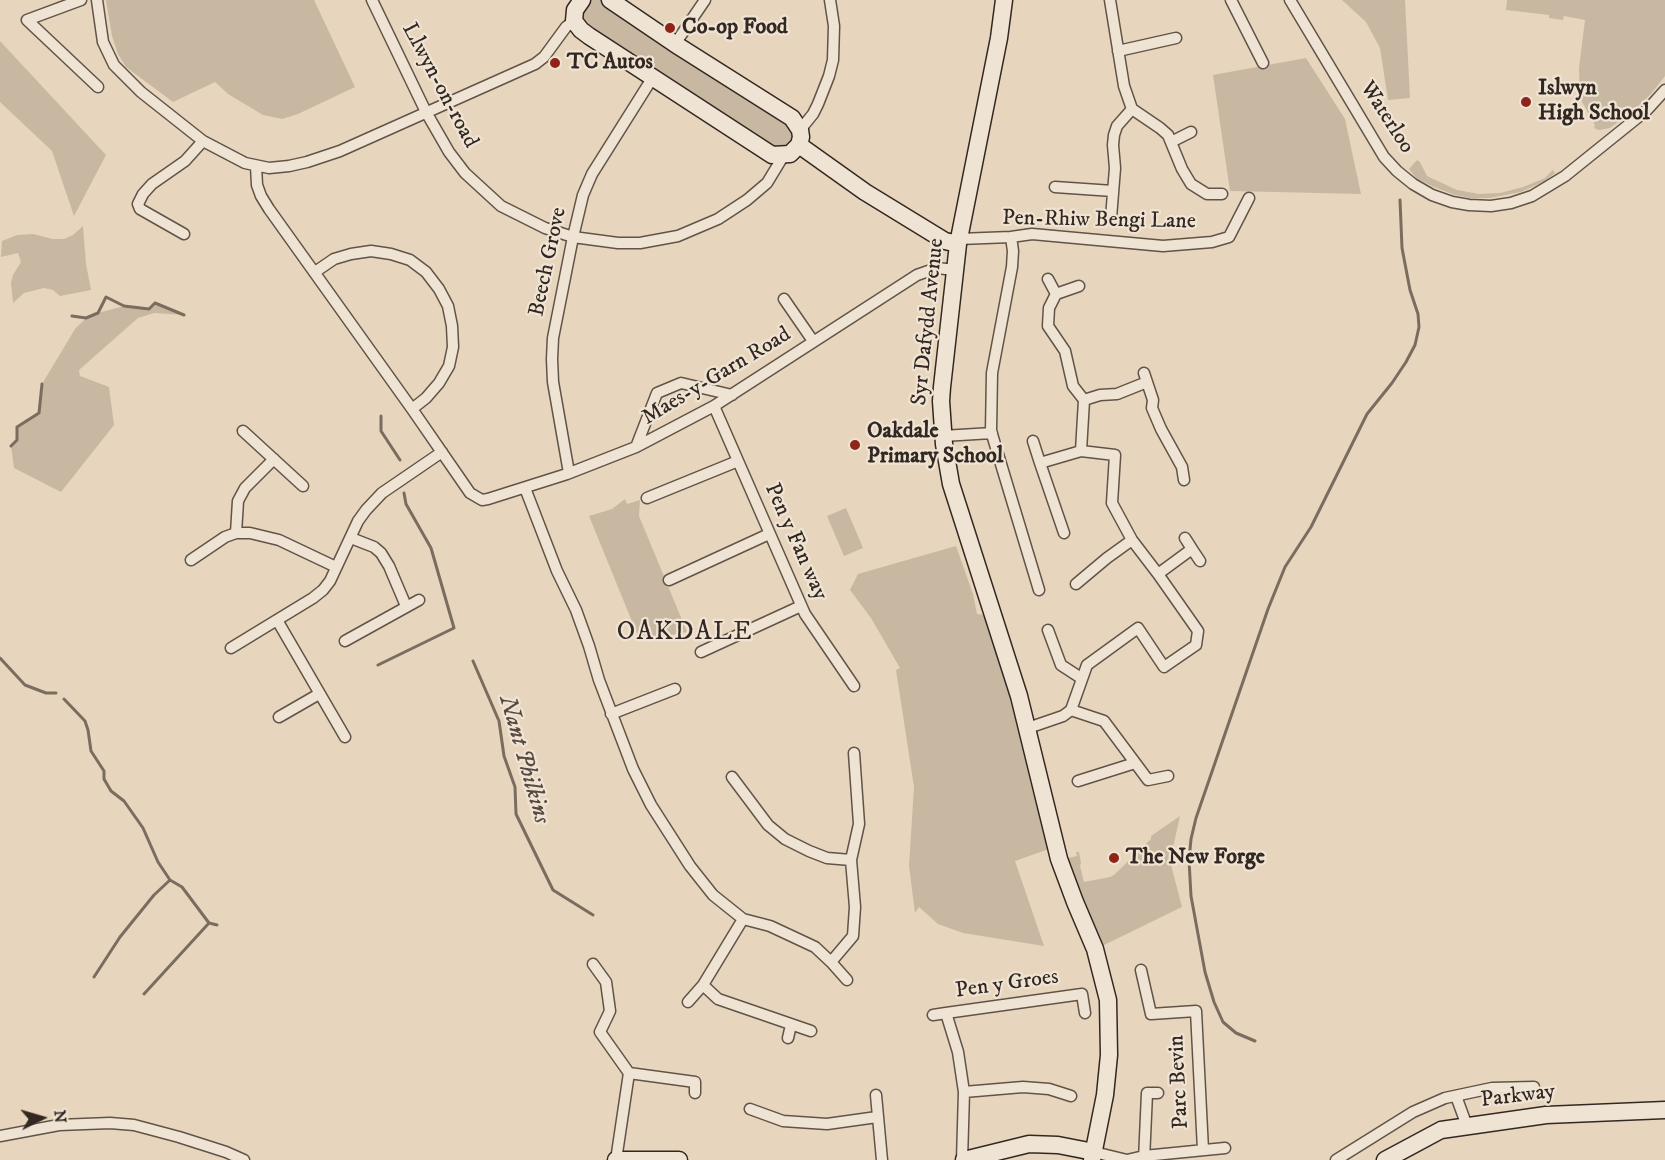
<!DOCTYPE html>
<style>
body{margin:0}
#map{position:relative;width:1665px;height:1160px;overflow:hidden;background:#e7d6bd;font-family:"IM FELL DW Pica",serif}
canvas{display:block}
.north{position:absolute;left:12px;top:1088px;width:60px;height:60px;-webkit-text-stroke:4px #efe4d4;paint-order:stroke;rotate:85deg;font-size:16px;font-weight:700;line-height:24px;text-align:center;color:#332821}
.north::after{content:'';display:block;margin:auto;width:21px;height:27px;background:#332821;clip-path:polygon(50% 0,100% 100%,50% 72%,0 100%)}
</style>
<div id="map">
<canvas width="1665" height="1160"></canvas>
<div class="north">N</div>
</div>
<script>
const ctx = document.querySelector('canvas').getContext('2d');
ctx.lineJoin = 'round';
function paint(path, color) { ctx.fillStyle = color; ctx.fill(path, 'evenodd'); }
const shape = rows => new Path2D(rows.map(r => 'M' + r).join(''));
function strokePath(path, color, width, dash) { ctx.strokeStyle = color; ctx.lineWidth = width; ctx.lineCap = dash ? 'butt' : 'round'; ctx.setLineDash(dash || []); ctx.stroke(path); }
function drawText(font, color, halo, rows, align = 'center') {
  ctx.font = font + ' "IM FELL DW Pica",serif'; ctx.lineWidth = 4.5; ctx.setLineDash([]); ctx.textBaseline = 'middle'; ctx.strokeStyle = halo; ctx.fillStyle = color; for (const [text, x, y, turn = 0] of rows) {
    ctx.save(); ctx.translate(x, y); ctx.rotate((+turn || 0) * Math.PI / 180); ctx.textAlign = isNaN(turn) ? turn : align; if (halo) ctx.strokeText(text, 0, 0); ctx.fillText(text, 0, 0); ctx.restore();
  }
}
const green = shape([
 [106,0,314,0,355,87,298,114,282,119,263,115,228,94,215,82,173,102,126,67,118,54,112,36],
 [588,0,601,0,607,3,789,122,795,140,781,151,581,22,581,10],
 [1342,0,1405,0,1410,98,1388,100,1380,48,1366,22],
 [1507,0,1665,0,1665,76,1651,94,1635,109,1610,128,1599,130,1594,128,1595,125,1580,98,1579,68,1585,20,1564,16,1563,20,1549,18,1549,15,1506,10],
 [0,41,106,155,74,216,52,151,0,102],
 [1306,58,1345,119,1361,194,1230,191,1213,75],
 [1417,160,1420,162,1427,176,1457,190,1479,194,1500,193,1523,187,1545,178,1553,170,1555,173,1543,182,1521,192,1490,198,1470,198,1455,195,1434,187,1416,178,1409,169],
 [83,226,86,264,91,290,60,296,53,290,44,288,24,293,13,303,11,283,13,275,21,262,18,253,1,257,2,241,17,235,33,234,53,239,64,239,73,235],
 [155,303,184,315,154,313,138,318,79,370,80,376,109,387,114,425,61,492,14,468,11,446,17,440,17,427,39,413,42,384,75,329,86,318,98,313,124,306,149,309],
 [625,499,627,504,640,500,639,516,687,632,640,641,589,516,612,509],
 [846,508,863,548,844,556,827,516],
 [956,546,973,594,977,614,986,615,1005,677,1033,792,1049,849,1015,861,1044,946,963,933,938,924,919,907,915,913,909,866,914,787,896,670,900,668,871,618,850,590,858,574],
 [1180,816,1170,861,1182,907,1102,946,1068,858,1077,856,1076,852,1079,852,1081,863,1080,866,1084,882,1110,877,1114,875,1151,839,1151,836]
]);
const stream = shape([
 [72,316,86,318,98,313,106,297,124,306,149,309,155,303,184,315],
 [381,416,381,431,400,460],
 [11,446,17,440,17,427,39,413,42,384],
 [0,658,25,685,46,693,56,693],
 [473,661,499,721,504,756,515,787,516,814,553,890,593,915],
 [378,665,454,628,431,548,406,504,404,493],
 [64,699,85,721,88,730,91,751,104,771,104,779,111,791,124,801,143,828,158,862,170,880,182,887,209,923,217,925],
 [94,977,120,937,154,895,170,880],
 [144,994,209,923],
 [1255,1041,1236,1033,1223,1022,1214,1002,1205,972,1191,896,1189,860,1191,839,1196,818,1268,609,1285,567,1311,527,1367,414,1392,383,1406,362,1415,345,1419,327,1418,314,1410,290,1402,248,1400,200]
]);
const street = shape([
 [81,0,27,20,98,87],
 [97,0,103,42,114,65,141,92,203,141,245,163,269,168,289,166,307,162,340,151,535,64,544,57,566,27,574,21],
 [372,0,426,112,449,152,465,173,501,206,545,228,573,237,618,243,640,243,678,236,718,219,747,200,767,183,784,155],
 [1110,0,1124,86,1132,109,1117,126,1114,135,1113,145,1115,168,1111,218],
 [1231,0,1263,63],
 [1290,0,1384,157,1397,171,1413,184,1432,195,1452,202,1469,205,1491,206,1511,203,1532,196,1565,176,1647,110,1665,90],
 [675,44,705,0],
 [1118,51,1176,38],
 [1132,109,1160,128,1168,135,1182,169,1191,184,1207,194,1222,194],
 [800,130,813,114,818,104,829,76,833,60,834,26,830,0],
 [1171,142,1191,132],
 [256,166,257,185,261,196,269,209,412,409,470,493,482,500,488,499,567,474,636,447,714,406,917,275,937,268,955,270],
 [1055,187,1113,191],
 [184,234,140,209,138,204,143,194,152,184,185,161,203,141],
 [1011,237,1013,251,1012,267,992,373,991,431,1039,590],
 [959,239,1011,237,1032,234,1163,246,1212,242,1229,237,1249,198],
 [315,272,334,259,351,254,371,251,391,254,410,260,426,272,439,289,448,306,452,326,453,347,449,366,439,383,426,398,412,409],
 [1048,279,1056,294],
 [1079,286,1056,294,1049,308,1048,326,1065,351,1073,386,1084,400],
 [784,299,813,341],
 [1147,382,1153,400,1152,408,1161,429,1182,467,1184,480],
 [1084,400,1100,395,1117,394,1147,382,1144,373],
 [714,406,805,614,854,686],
 [243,431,303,486],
 [943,436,992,433],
 [1033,441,1040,463],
 [636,447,657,393,681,383,732,395],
 [569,473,553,382,552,359,553,338,573,237,583,195,592,174,653,77],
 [525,488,557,571,576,610,589,646,599,680,633,769,651,805,690,866,713,895,743,919,770,926,815,947,831,962,847,980],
 [647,498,738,461],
 [236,533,238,501,245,488,274,459],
 [1064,533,1040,463,1081,451],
 [351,538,374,547,381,553,389,566,406,606],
 [1192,549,1200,561],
 [191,560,225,537,236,533,250,533,279,540,336,567],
 [1158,574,1192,549,1185,538],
 [669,580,769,534],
 [1076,584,1107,558,1132,540],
 [277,620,345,737],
 [1048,630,1061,665,1081,678],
 [345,641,419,600],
 [231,648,313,598,323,590,330,581,358,521,366,510,382,493,442,452],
 [701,652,801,606],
 [1071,710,1104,721,1148,780,1168,776],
 [611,714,675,689],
 [279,717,319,694],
 [1028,728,1063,716,1071,710,1087,665,1138,628,1164,667,1196,645,1198,631,1158,574,1132,540,1112,503,1115,455,1081,451,1084,400],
 [732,777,768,825,785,839,809,851,827,858,851,860],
 [1078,781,1135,763],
 [743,919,703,985,718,999,811,1031],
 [831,962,853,936,855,907,851,860,859,824,854,753],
 [593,964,606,982,610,1011,600,1032,629,1073,616,1160],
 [1141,970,1151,1014,1196,1011,1203,1150],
 [688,1002,703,985],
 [933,1015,946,1013],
 [788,1038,791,1025],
 [629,1073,695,1082,695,1093],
 [964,1092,1023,1087,1049,1089,1071,1096],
 [876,1095,882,1160],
 [1456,1096,1467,1126],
 [750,1109,783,1121,827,1124,877,1117],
 [0,1136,59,1125,110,1123,134,1125,179,1137,226,1152,244,1160],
 [1094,1152,1127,1160,1144,1156,1225,1148],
 [962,1160,964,1092,958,1052,946,1013,1082,994,1085,1013],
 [1144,1160,1147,1093,1158,1093],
 [1336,1160,1413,1112,1445,1098,1492,1088,1534,1087]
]);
const secondary = shape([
 [582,0,575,10,574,21,581,30,589,36,772,155,790,154,799,145,801,137,800,130,792,118,675,44,610,0],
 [1004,0,999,38,958,244,942,387,941,401,944,444,951,484,1019,696,1059,859,1075,902,1095,949,1108,1000,1109,1055,1105,1095,1092,1160],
 [799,145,865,192,945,241,958,244],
 [616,1160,679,1160],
 [964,1160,1029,1144,1058,1145,1094,1152],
 [1385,1160,1441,1130,1546,1115,1665,1110]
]);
const markers = [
 [670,28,6,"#8f2418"],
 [555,63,6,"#8f2418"],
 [1526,102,6,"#8f2418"],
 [855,445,6,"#8f2418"],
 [1114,858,6,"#8f2418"]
];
const poiNames = [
 ["Co-op Food",682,28],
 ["TC Autos",567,63],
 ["Islwyn",1538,89],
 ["High School",1538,114],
 ["Oakdale",867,432],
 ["Primary School",867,457],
 ["The New Forge",1126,858]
];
const streetNames = [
 ["Llwyn-on-road",439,86,62],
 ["Waterloo",1386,118,57],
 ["Pen-Rhiw Bengi Lane",1099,221,1],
 ["Beech Grove",549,262,-78],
 ["Syr Dafydd Avenue",929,322,-84],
 ["Maes-y-Garn Road",717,377,-31],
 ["Pen y Fan way",795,542,66],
 ["Pen y Groes",1007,985,-8],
 ["Parc Bevin",1180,1082,-93],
 ["Parkway",1518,1097,-7]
];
const waterNames = [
 ["Nant Philkins",523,760,74]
];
const quarterNames = [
 ["OAKDALE",685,634]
];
paint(green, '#c8b8a2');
strokePath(stream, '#7a6d5f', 3);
strokePath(street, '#605448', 13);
strokePath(secondary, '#332821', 19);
strokePath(street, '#efe4d4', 10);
strokePath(secondary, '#efe4d4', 16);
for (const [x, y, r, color] of markers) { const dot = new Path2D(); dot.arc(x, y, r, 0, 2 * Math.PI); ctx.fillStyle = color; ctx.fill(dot); strokePath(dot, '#efe4d4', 2); }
drawText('bold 22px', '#332821', '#efe4d4', poiNames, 'left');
drawText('22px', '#332821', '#efe4d4', streetNames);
drawText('italic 24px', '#574a40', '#efe4d4', waterNames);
ctx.letterSpacing = '1.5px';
drawText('26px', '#332821', '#efe4d4', quarterNames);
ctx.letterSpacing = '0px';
</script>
